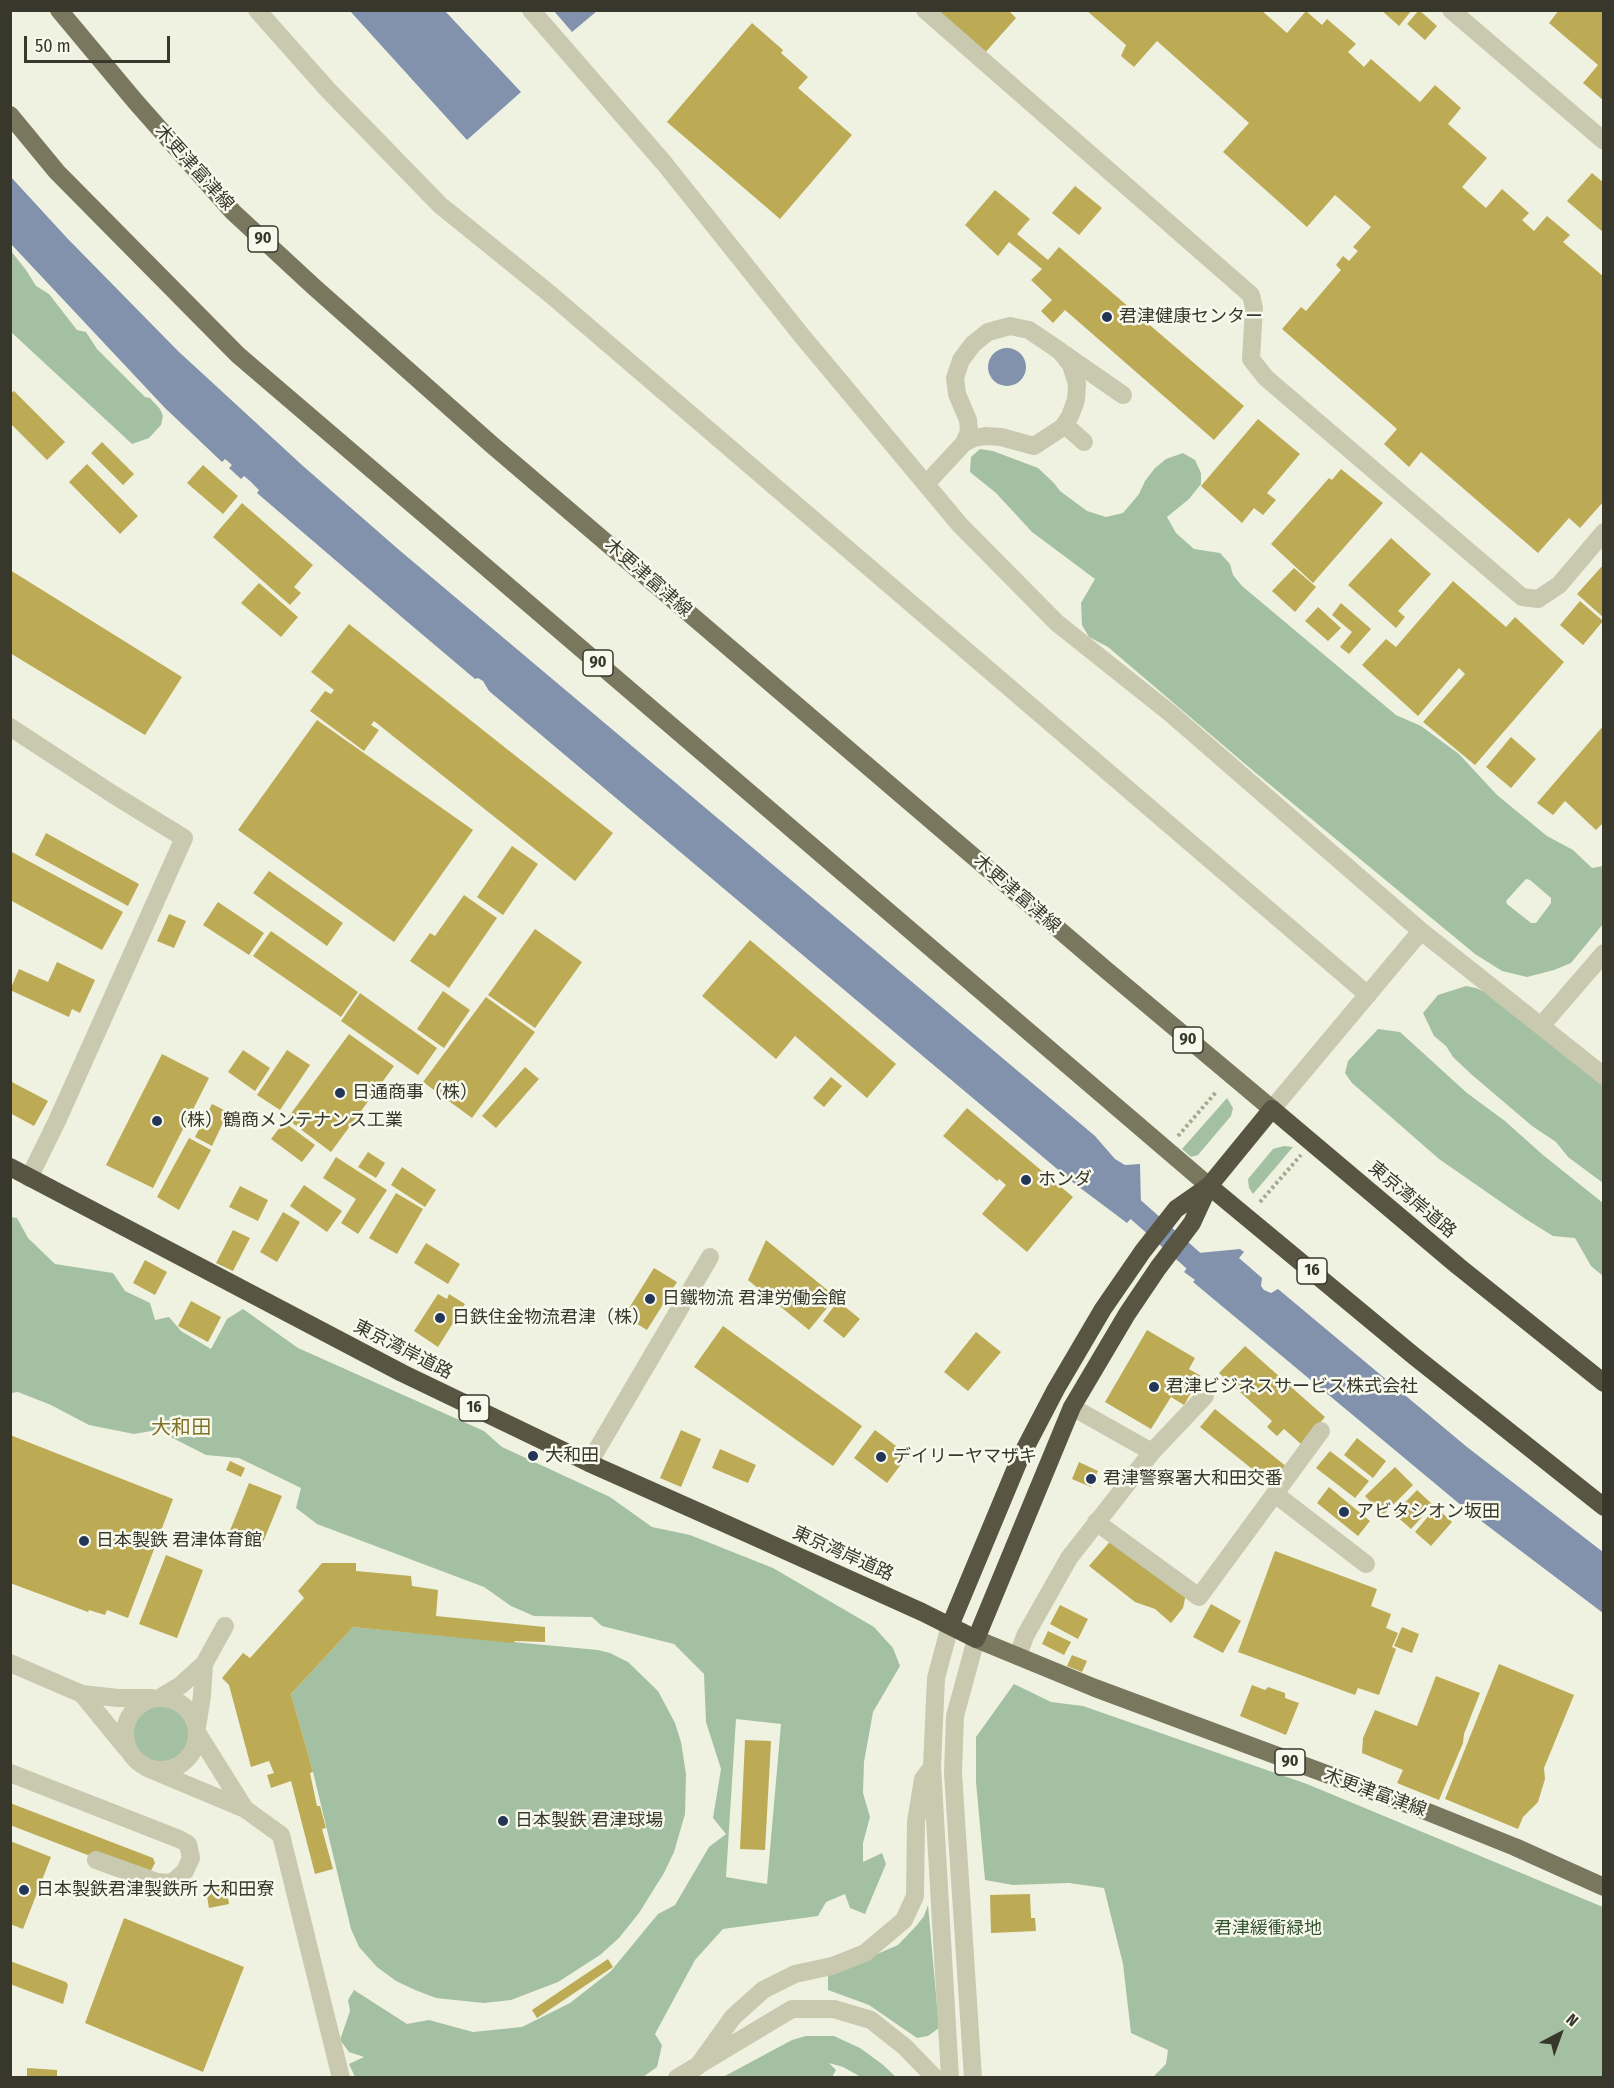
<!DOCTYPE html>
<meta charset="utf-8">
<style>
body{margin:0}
#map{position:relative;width:1614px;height:2088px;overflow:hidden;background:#f0f2e1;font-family:"Fira Sans Condensed",sans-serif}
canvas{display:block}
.frame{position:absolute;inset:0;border:12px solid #38372b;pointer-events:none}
.north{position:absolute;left:1530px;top:2004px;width:60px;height:60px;-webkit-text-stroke:4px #f8f9ed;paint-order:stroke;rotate:41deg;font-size:16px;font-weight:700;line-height:24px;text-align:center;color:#38372b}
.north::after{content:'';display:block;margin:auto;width:21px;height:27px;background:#38372b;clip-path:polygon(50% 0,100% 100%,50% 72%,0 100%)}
.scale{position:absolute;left:24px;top:36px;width:146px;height:27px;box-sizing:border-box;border:3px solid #38372b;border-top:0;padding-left:8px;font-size:18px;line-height:21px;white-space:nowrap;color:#38372b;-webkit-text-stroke:4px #f8f9ed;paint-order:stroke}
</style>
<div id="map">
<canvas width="1614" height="2088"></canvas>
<div class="frame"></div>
<div class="north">N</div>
<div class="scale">50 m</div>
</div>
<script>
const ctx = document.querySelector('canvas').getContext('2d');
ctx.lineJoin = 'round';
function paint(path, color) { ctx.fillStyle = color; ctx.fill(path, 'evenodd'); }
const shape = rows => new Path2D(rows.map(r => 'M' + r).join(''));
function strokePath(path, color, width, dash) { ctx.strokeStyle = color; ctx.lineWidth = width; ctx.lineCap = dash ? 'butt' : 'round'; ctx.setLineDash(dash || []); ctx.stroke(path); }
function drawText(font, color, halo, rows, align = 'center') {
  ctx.font = font + ' "Fira Sans Condensed","Noto Sans JP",sans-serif'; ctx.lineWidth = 5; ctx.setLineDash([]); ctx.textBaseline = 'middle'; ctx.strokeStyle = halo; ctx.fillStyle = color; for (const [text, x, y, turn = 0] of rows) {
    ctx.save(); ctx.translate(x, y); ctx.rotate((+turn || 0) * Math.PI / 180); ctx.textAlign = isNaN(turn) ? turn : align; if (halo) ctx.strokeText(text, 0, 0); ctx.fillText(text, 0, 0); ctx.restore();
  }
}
const green = shape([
 [11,251,26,270,36,286,49,294,77,330,86,332,97,349,145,397,150,398,160,409,163,416,161,425,149,438,132,444,11,332],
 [980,449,993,451,1038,468,1054,483,1060,491,1087,511,1106,517,1123,513,1139,494,1145,481,1155,468,1166,459,1183,453,1195,460,1201,473,1201,484,1189,499,1167,517,1176,533,1194,549,1220,553,1230,564,1233,575,1242,586,1396,715,1421,726,1459,754,1497,795,1547,836,1573,850,1592,868,1603,866,1603,924,1571,963,1554,970,1527,977,1502,971,1475,954,1251,769,1108,647,1089,637,1082,625,1081,603,1095,579,1032,532,996,493,970,472,971,457],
 [1526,879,1530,880,1551,898,1551,903,1536,923,1531,923,1507,904,1506,901],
 [1466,986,1476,988,1512,1005,1603,1079,1603,1183,1568,1157,1556,1142,1532,1126,1471,1074,1453,1057,1446,1046,1434,1036,1423,1013,1438,995],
 [1378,1029,1400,1032,1467,1093,1505,1121,1543,1155,1603,1203,1603,1276,1591,1266,1575,1238,1553,1236,1524,1218,1439,1159,1352,1083,1345,1073,1348,1061],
 [1227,1098,1233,1108,1231,1116,1198,1155,1191,1157,1182,1149],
 [1284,1146,1293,1147,1253,1194,1249,1188,1248,1179,1273,1149],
 [10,1217,17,1218,28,1238,55,1264,113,1273,125,1291,150,1303,155,1320,169,1317,181,1331,211,1349,227,1319,243,1309,298,1348,484,1431,502,1447,610,1497,652,1527,690,1535,773,1568,874,1627,893,1648,900,1666,873,1712,864,1762,863,1793,870,1817,863,1843,863,1862,882,1853,886,1864,865,1914,850,1908,845,1894,826,1902,818,1916,723,1929,695,1960,655,2034,662,2045,657,2067,643,2077,355,2077,349,2064,364,2057,349,2052,340,2040,350,2011,348,2000,354,1990,407,2024,429,2020,473,2032,522,2027,570,2003,611,1971,658,1914,675,1905,709,1847,726,1834,713,1818,721,1769,706,1722,704,1674,674,1644,602,1626,592,1617,534,1616,511,1606,484,1587,317,1524,296,1508,301,1488,239,1458,206,1455,157,1430,134,1434,89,1425,51,1405,18,1392,11,1393],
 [736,1719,781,1724,767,1884,726,1877],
 [353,1627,598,1650,610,1653,628,1662,658,1691,675,1723,681,1742,686,1774,685,1814,674,1852,664,1873,639,1913,619,1938,600,1955,558,1982,511,2000,484,2003,436,1998,415,1990,396,1981,377,1967,359,1947,351,1929,313,1772,291,1694],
 [1014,1684,1051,1702,1083,1706,1307,1784,1603,1907,1603,2077,1153,2077,1166,2064,1168,2050,1131,2033,1123,1964,1104,1888,1069,1883,1013,1885,985,1880,976,1782,976,1737],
 '133 1734a28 28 0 1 1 56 0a28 28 0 1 1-56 0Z',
 [928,1905,939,2028,928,2036,917,2038,869,2005,828,1990,828,1975,898,1945,917,1925,924,1916],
 [806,2036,834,2036,860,2048,882,2064,896,2077,861,2077,843,2067,829,2063,836,2070,832,2077,723,2077,792,2040]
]);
const water = shape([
 [350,11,445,11,521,92,467,140],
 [554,11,597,11,572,32],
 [10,176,67,238,178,351,303,466,398,549,1095,1136,1115,1159,1125,1165,1140,1164,1141,1207,1127,1223,1075,1184,610,793,489,691,483,681,478,678,475,679,404,619,257,493,259,490,250,481,244,476,241,479,229,468,232,465,225,459,222,462,165,408,11,244],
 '988 367a19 19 0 1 1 38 0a19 19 0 1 1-38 0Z',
 [1240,1249,1244,1252,1239,1258,1262,1278,1261,1286,1264,1290,1271,1293,1278,1289,1467,1447,1603,1552,1603,1613,1468,1511,1193,1282,1195,1280,1184,1272,1198,1253]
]);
const canal = shape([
 [1117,1193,1213,1278]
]);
const building = shape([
 [931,10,1008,10,1016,18,983,55],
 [1086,10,1261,10,1287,33,1306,11,1322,25,1327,19,1356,44,1348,52,1364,67,1371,59,1420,102,1435,85,1461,108,1448,124,1487,158,1462,187,1486,208,1502,189,1529,213,1522,220,1534,231,1547,216,1570,235,1563,242,1604,277,1604,501,1580,528,1569,518,1538,553,1421,452,1409,467,1384,444,1397,429,1282,329,1301,307,1306,311,1341,270,1336,265,1343,256,1349,261,1358,251,1353,247,1371,227,1335,195,1307,227,1223,152,1249,123,1157,41,1134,67,1121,56,1126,45],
 [1381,10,1412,10,1399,26],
 [1419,10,1437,26,1425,40,1407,24],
 [1559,10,1604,10,1604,101,1583,83,1598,65,1549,23],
 [752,23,783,50,781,53,808,77,798,88,852,135,780,219,667,122],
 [1592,173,1604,183,1604,233,1567,201],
 [1075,186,1102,208,1079,235,1052,213],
 [995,190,1030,219,1017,234,1048,260,1059,247,1244,406,1214,440,1065,310,1053,323,1041,311,1052,300,1031,280,1042,269,1009,242,998,256,965,225],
 [14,391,65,442,47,460,10,423,10,394],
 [1258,419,1300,454,1267,493,1276,500,1263,515,1254,508,1242,523,1201,486],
 [102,442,134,474,123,485,91,453],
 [87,464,138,516,120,534,69,482],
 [203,465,238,496,223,514,187,483],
 [1341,469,1383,503,1313,583,1271,544,1329,478,1332,480],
 [242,503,313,565,294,587,301,593,290,605,213,537],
 [1391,538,1431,574,1398,611,1405,617,1396,628,1348,585],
 [1604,564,1604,618,1577,594],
 [1294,568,1316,587,1295,612,1272,591],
 [10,570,182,677,145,735,10,653],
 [1453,581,1506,627,1515,617,1564,662,1475,765,1423,722,1465,674,1459,668,1418,716,1362,665,1386,639,1396,647],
 [259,583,298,617,281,637,241,603],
 [1580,601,1603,621,1583,645,1560,625],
 [1341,603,1371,629,1349,654,1340,647,1352,632,1332,615],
 [1318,607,1341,628,1328,641,1305,621],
 [349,624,613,833,575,881,374,721,371,725,379,730,364,751,310,711,325,691,331,694,334,690,311,672],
 [317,720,473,830,394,942,238,830],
 [1604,725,1604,822,1596,830,1565,801,1553,815,1537,803],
 [1511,737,1536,759,1511,788,1486,767],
 [46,833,139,884,128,906,35,855],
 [512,846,538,864,503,915,477,897],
 [10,851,123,912,102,950,10,900],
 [269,871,343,923,327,946,253,893],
 [464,895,497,918,449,988,410,961,430,933,435,936],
 [218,902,264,933,249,955,203,925],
 [169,914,186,921,174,948,157,941],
 [535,929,582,962,535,1028,488,995],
 [271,931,358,992,341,1017,253,956],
 [750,940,896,1064,867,1098,795,1036,776,1059,702,996],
 [57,962,95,980,80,1013,72,1009,69,1017,10,990,19,969,48,982],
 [443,991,470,1010,444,1048,417,1029],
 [360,993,437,1048,418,1075,341,1021],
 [486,997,535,1032,472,1118,423,1082],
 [349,1034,394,1066,331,1152,287,1119],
 [243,1050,270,1068,255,1091,228,1072],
 [287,1050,310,1065,280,1110,257,1095],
 [162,1054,209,1078,153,1188,106,1165],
 [525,1067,539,1079,496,1128,482,1116],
 [831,1077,842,1086,824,1107,813,1098],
 [10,1081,48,1101,34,1126,10,1113],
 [212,1104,228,1112,212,1146,195,1137],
 [967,1108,1073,1197,1027,1252,982,1214,1006,1185,999,1179,997,1181,943,1136],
 [284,1122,315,1145,302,1162,271,1139],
 [189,1138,211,1150,179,1210,157,1197],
 [368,1152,385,1163,376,1178,358,1167],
 [336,1157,387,1190,358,1234,341,1223,356,1199,323,1178],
 [402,1167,436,1190,425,1207,391,1185],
 [304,1185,342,1211,327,1232,290,1206],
 [240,1186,268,1200,258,1221,229,1207],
 [396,1193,423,1209,397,1254,369,1238],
 [283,1212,300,1222,277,1262,260,1252],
 [233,1230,250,1238,233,1271,216,1263],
 [766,1240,836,1297,809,1330,748,1280],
 [426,1243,460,1264,448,1284,414,1263],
 [145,1260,167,1272,155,1295,133,1283],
 [654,1268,677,1282,647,1330,624,1316],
 [438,1294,447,1299,449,1294,465,1304,438,1347,414,1331],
 [191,1301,221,1317,208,1342,178,1326],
 [838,1301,860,1319,844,1338,823,1321],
 [723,1326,862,1426,833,1466,694,1367],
 [1147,1330,1195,1358,1189,1369,1201,1376,1184,1405,1171,1397,1151,1429,1105,1402],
 [976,1332,1001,1352,968,1391,944,1372],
 [1245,1346,1325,1417,1301,1444,1284,1429,1277,1436,1267,1427,1272,1421,1219,1373],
 [1215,1409,1287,1467,1272,1485,1200,1427],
 [681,1430,701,1439,681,1487,660,1478],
 [875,1430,908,1455,887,1483,854,1458],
 [10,1435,173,1499,128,1618,107,1610,105,1615,89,1610,88,1612,10,1583],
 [1357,1438,1386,1461,1373,1478,1344,1455],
 [720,1449,756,1465,748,1483,712,1468],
 [1330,1451,1369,1481,1355,1498,1316,1468],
 [230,1461,245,1468,241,1477,226,1470],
 [1079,1462,1098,1471,1091,1487,1072,1479],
 [1395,1467,1413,1485,1383,1515,1365,1496],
 [249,1483,282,1496,261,1547,229,1533],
 [1329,1487,1370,1521,1358,1536,1317,1503],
 [1417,1490,1433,1505,1411,1529,1394,1514],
 [1436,1507,1452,1522,1431,1546,1415,1532],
 [1114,1537,1186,1594,1183,1608,1171,1623,1155,1609,1135,1602,1089,1566],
 [1275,1551,1377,1589,1371,1606,1391,1614,1386,1628,1398,1633,1392,1647,1396,1649,1379,1695,1358,1688,1355,1695,1238,1652],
 [166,1555,203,1570,177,1638,139,1624],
 [322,1563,356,1563,356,1571,411,1576,412,1586,438,1590,436,1616,545,1627,545,1642,515,1641,513,1643,353,1627,291,1694,313,1772,310,1773,317,1806,320,1806,326,1828,322,1829,333,1869,315,1874,291,1781,271,1788,267,1775,274,1773,269,1761,251,1767,229,1685,222,1678,243,1653,250,1658,304,1598,298,1591],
 [1211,1604,1241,1621,1223,1653,1193,1637],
 [1060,1605,1088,1619,1078,1639,1050,1624],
 [1402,1627,1419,1634,1412,1653,1394,1646],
 [1048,1631,1071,1642,1064,1655,1042,1644],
 [1072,1655,1087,1661,1082,1672,1067,1666],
 [1499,1664,1574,1695,1544,1768,1545,1779,1538,1802,1523,1817,1518,1829,1445,1799],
 [1436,1676,1480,1693,1464,1734,1463,1743,1439,1800,1397,1783,1403,1770,1362,1753,1363,1738,1375,1710,1417,1726],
 [1252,1685,1265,1690,1268,1687,1285,1693,1285,1698,1299,1703,1286,1735,1240,1716],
 [745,1740,771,1741,765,1850,740,1849],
 [10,1803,153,1858,155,1863,147,1878,10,1825],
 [10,1841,51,1857,23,1929,10,1924],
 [226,1887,229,1904,209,1908,206,1890],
 [1030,1894,1031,1918,1035,1918,1036,1931,991,1933,990,1895],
 [124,1918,244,1967,203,2072,85,2023],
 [608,1959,613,1967,537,2018,532,2010],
 [10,1961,66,1982,68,1985,63,2004,10,1984],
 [27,2068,57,2070,57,2078,27,2078]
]);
const path = shape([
 [1178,1136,1217,1091],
 [1260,1202,1301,1155]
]);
const minor = shape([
 [257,10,328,90,440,205,550,294,1368,995],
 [531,10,664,163,802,336,960,525,1057,623,1170,713,1421,931,1604,1076],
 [925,10,1251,295,1254,308,1251,359,1266,378,1522,597,1538,599,1559,585,1604,532],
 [1451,10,1604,141],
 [1064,354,1123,395],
 [1065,425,1084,442],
 [926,484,964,443,969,432,968,420,957,394,955,378,961,360,973,344,988,332,1010,326,1029,330,1060,351,1071,365,1077,384,1076,400,1070,416,1063,427,1034,446,1001,437,985,436,974,438,964,443],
 [10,727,114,795,184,838,57,1121,29,1178],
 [1541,1026,1604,953],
 [1272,1109,1421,931],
 [1072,1407,1152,1452],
 [589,1463,710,1257],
 [1275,1494,1366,1564],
 [1096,1522,1199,1597,1321,1431],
 [950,1626,936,1678,932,1766,950,2078],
 [1018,1656,1025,1636,1069,1558,1152,1452,1205,1396],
 [10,1663,82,1694,118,1698,152,1698],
 [82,1694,126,1748],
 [161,1697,181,1685,204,1664,225,1626],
 '125 1734a36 36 0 1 1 72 0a36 36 0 1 1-72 0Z',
 [197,1727,202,1696,204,1664],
 [198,1734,245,1809],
 [147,1768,245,1809,281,1835,341,2078],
 [10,1773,179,1839,188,1844,191,1858,185,1871,172,1883,157,1882,96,1860],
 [697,2067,733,2017,763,1990,795,1974,832,1966,865,1953,904,1920,915,1896,916,1822,923,1779,930,1770],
 [677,2078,792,2009,834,2009,871,2020,905,2047,935,2078],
 [973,2078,953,1773,955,1716,976,1639]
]);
const major = shape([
 [59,10,135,101,233,212,313,286,491,444,1105,969,1272,1109],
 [10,115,57,172,238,355,1209,1186],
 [976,1639,1095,1688,1418,1808,1515,1847,1604,1887]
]);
const highway = shape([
 [10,1167,402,1373,589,1463,753,1536,922,1612,976,1639,1072,1407,1127,1314,1158,1268,1192,1223,1209,1186,1272,1109,1458,1266,1604,1383],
 [1209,1186,1414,1356,1604,1507],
 [950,1626,1020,1458,1056,1389,1103,1309,1143,1251,1176,1209,1209,1186]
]);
const markers = [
 [1107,317,6,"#243657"],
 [340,1093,6,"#243657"],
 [157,1121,6,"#243657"],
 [1026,1180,6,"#243657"],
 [650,1299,6,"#243657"],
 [440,1318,6,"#243657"],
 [1154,1387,6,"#243657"],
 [533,1456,6,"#243657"],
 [881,1457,6,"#243657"],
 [1091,1479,6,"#243657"],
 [1344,1512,6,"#243657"],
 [84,1541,6,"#243657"],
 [503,1821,6,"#243657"],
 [24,1890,6,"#243657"]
];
const shields = [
 [263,239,30],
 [598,663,30],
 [1188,1040,30],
 [1312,1271,30],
 [474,1408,30],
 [1290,1762,30]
];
const shieldNames = [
 ["90",263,239],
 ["90",598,663],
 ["90",1188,1040],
 ["16",1312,1271],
 ["16",474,1408],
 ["90",1290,1762]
];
const streetNames = [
 ["木更津富津線",194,168,48],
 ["木更津富津線",648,578,41],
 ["木更津富津線",1017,894,41],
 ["東京湾岸道路",1412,1200,40],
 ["東京湾岸道路",403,1350,27],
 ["東京湾岸道路",843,1554,24],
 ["木更津富津線",1375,1793,20]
];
const poiNames = [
 ["君津健康センター",1119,317],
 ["日通商事（株）",352,1093],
 ["（株）鶴商メンテナンス工業",169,1121],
 ["ホンダ",1038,1180],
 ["日鐵物流 君津労働会館",662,1299],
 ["日鉄住金物流君津（株）",452,1318],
 ["君津ビジネスサービス株式会社",1166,1387],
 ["大和田",545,1456],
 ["デイリーヤマザキ",893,1457],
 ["君津警察署大和田交番",1103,1479],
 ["アビタシオン坂田",1356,1512],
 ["日本製鉄 君津体育館",96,1541],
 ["日本製鉄 君津球場",515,1821],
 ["日本製鉄君津製鉄所 大和田寮",36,1890]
];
const parkNames = [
 ["君津緩衝緑地",1268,1929]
];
const neighbourhoodNames = [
 ["大和田",181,1428]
];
paint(green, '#a4c0a2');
paint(water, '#8292ac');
strokePath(canal, '#8292ac', 21);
paint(building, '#bcaa55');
strokePath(path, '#a8a88d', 4, [3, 3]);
strokePath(minor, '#c8c9ae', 18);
strokePath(major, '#79775e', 18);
strokePath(highway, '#585643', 18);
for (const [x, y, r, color] of markers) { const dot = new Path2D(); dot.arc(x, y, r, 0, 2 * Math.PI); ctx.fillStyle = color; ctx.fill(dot); strokePath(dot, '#f8f9ed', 2); }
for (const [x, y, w] of shields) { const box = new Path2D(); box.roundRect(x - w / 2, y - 13, w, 26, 4.5); ctx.fillStyle = '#f8f9ed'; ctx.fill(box); strokePath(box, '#38372b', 1.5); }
drawText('bold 16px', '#38372b', null, shieldNames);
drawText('18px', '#38372b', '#f8f9ed', streetNames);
drawText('18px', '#38372b', '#f8f9ed', poiNames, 'left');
drawText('18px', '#335431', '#f8f9ed', parkNames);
drawText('20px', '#80722b', '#f8f9ed', neighbourhoodNames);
</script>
